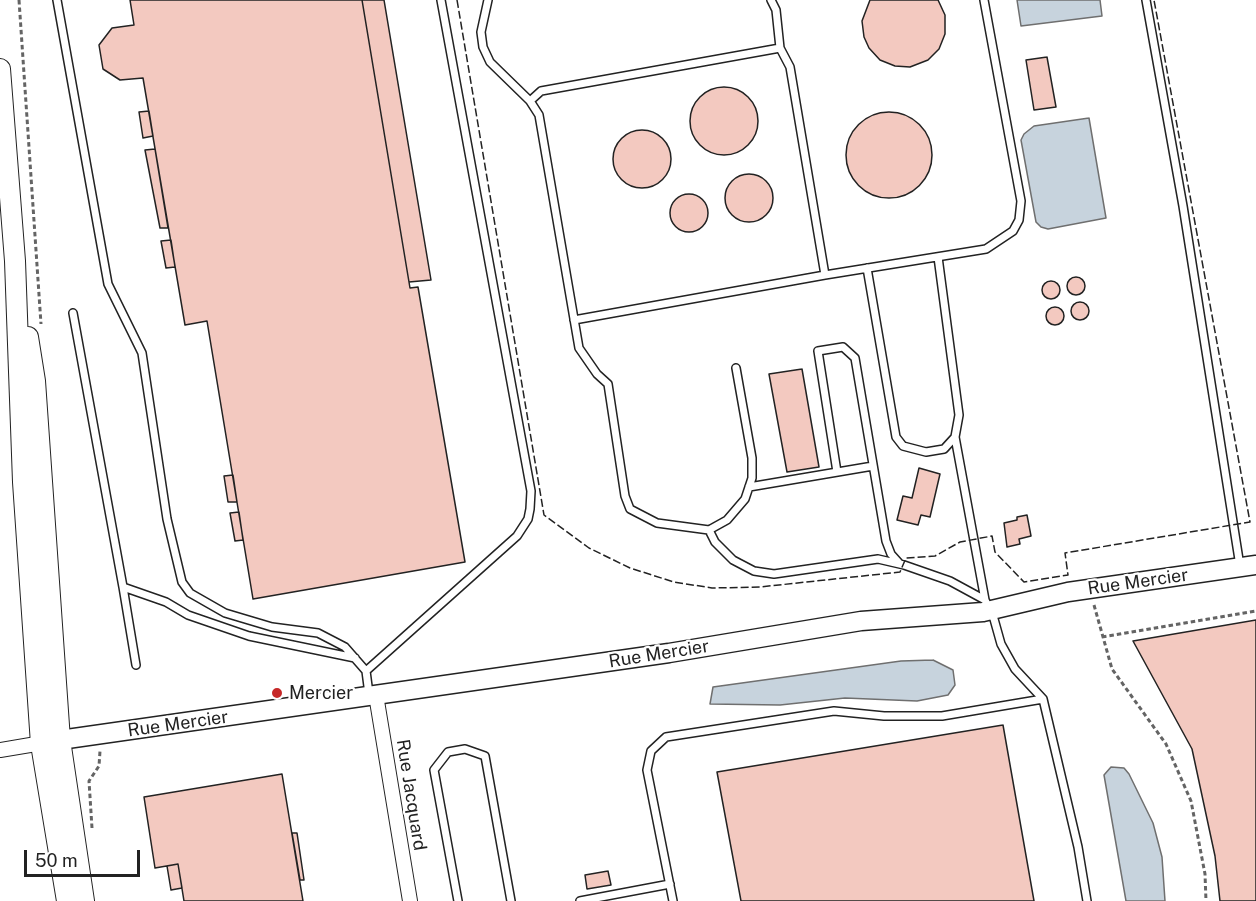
<!DOCTYPE html>
<style>
body{margin:0}
#map{position:relative;width:1256px;height:901px;overflow:hidden;background:#fff;font-family:"Public Sans",sans-serif}
canvas{display:block}
.scale{position:absolute;left:24px;top:850px;width:116px;height:27px;box-sizing:border-box;border:3px solid #222;border-top:0;padding-left:8px;font-size:18px;line-height:21px;white-space:nowrap;color:#222;-webkit-text-stroke:4px #fff;paint-order:stroke}
</style>
<div id="map">
<canvas width="1256" height="901"></canvas>
<div class="scale">50 m</div>
</div>
<script>
const ctx = document.querySelector('canvas').getContext('2d');
ctx.lineJoin = 'round';
function paint(path, color) { ctx.fillStyle = color; ctx.fill(path, 'evenodd'); }
const shape = rows => new Path2D(rows.map(r => 'M' + r).join(''));
function strokePath(path, color, width, dash) { ctx.strokeStyle = color; ctx.lineWidth = width; ctx.lineCap = dash ? 'butt' : 'round'; ctx.setLineDash(dash || []); ctx.stroke(path); }
function drawText(font, color, halo, rows, align = 'center') {
  ctx.font = font + ' "Public Sans",sans-serif'; ctx.lineWidth = 4.5; ctx.setLineDash([]); ctx.textBaseline = 'middle'; ctx.strokeStyle = halo; ctx.fillStyle = color; for (const [text, x, y, turn = 0] of rows) {
    ctx.save(); ctx.translate(x, y); ctx.rotate((+turn || 0) * Math.PI / 180); ctx.textAlign = isNaN(turn) ? turn : align; if (halo) ctx.strokeText(text, 0, 0); ctx.fillText(text, 0, 0); ctx.restore();
  }
}
const water = shape([
 [1017,0,1100,0,1102,16,1021,26,1017,0],
 [1089,118,1106,218,1048,229,1041,227,1036,222,1021,140,1024,134,1034,126,1089,118],
 [933,660,953,670,955,685,948,695,917,701,845,698,780,705,710,704,713,687,901,661,933,660],
 [1111,767,1124,768,1129,774,1153,823,1162,857,1165,901,1126,901,1104,775,1111,767]
]);
const building = shape([
 [130,0,362,0,410,288,418,287,465,562,253,599,207,321,185,325,143,78,120,80,103,69,99,45,112,28,134,25,130,0],
 [362,0,384,0,431,280,409,282,362,0],
 [938,0,945,15,945,34,939,49,928,60,910,67,895,66,880,60,869,48,864,37,862,21,870,0,938,0],
 [1047,57,1056,107,1034,110,1026,60,1047,57],
 '690 121a34 34 0 1 1 68 0a34 34 0 1 1-68 0Z',
 [149,111,153,136,143,138,139,112,149,111],
 '846 155a43 43 0 1 1 86 0a43 43 0 1 1-86 0Z',
 '613 159a29 29 0 1 1 58 0a29 29 0 1 1-58 0Z',
 [155,149,168,228,160,228,145,150,155,149],
 '725 198a24 24 0 1 1 48 0a24 24 0 1 1-48 0Z',
 '670 213a19 19 0 1 1 38 0a19 19 0 1 1-38 0Z',
 [171,240,175,267,166,268,161,241,171,240],
 '1067 286a9 9 0 1 1 18 0a9 9 0 1 1-18 0Z',
 '1042 290a9 9 0 1 1 18 0a9 9 0 1 1-18 0Z',
 '1071 311a9 9 0 1 1 18 0a9 9 0 1 1-18 0Z',
 '1046 316a9 9 0 1 1 18 0a9 9 0 1 1-18 0Z',
 [802,369,819,467,787,472,769,374,802,369],
 [919,468,940,474,930,517,921,515,918,525,897,520,903,496,912,498,919,468],
 [233,475,237,502,228,502,224,476,233,475],
 [239,512,243,540,235,541,230,513,239,512],
 [1027,515,1031,536,1019,539,1020,544,1007,547,1004,523,1017,520,1017,517,1027,515],
 [1256,620,1256,901,1220,901,1215,856,1192,749,1133,641,1256,620],
 [1003,725,1034,901,741,901,717,772,1003,725],
 [282,774,303,901,184,901,178,864,155,868,144,797,282,774],
 [292,833,297,833,304,880,300,880,292,833],
 [178,864,182,888,171,890,167,866,178,864],
 [608,871,611,885,587,889,585,875,608,871]
]);
const path = shape([
 [19,0,41,324],
 [1094,605,1112,669,1166,744,1191,801,1205,874,1206,901],
 [1102,637,1256,611],
 [92,828,89,781,99,766,100,751]
]);
const service = shape([
 [57,0,108,284,142,353,167,519,182,582,190,593,225,613,272,627,318,633,345,647,366,671,369,694],
 [488,0,481,32,483,47,490,62,530,101,539,115,579,348,597,374,608,384,625,496,630,509,657,523,709,530],
 [1146,0,1183,206,1240,566],
 [530,101,541,91,780,48],
 [867,268,896,437,903,446,926,452,944,449,955,437,959,415,938,257],
 [825,275,986,249,1013,231,1019,220,1021,201,984,0],
 [73,313,123,587,166,602,188,615,249,636,355,658],
 [574,320,825,275,790,67,780,48,776,10,771,0],
 [736,368,752,458,752,478,745,499,727,520,709,530,715,542,733,560,754,571,774,574,878,559,904,565,950,581,985,600,994,619,1001,644,1015,669,1043,699,1078,847,1087,901],
 [955,437,985,600],
 [837,472,818,351,843,347,855,358,886,541,891,554,900,564],
 [749,487,873,466],
 [123,587,136,665],
 [366,671,517,536,528,519,530,509,531,491,441,0],
 [458,901,434,770,448,752,465,749,485,756,511,901],
 [580,901,670,884],
 [673,901,647,770,651,751,666,737,834,711,884,716,942,716,1043,699]
]);
const minor = shape([
 [376,695,410,901],
 [0,750,48,742]
]);
const tertiary = shape([
 [60,740,669,653,861,621,983,612,1068,592,1256,565]
]);
const secondary = shape([
 [0,69,15,261,23,482,41,744,67,901],
 [28,337,35,381,60,740,84,901]
]);
const fence = shape([
 [457,0,544,515,589,548,630,568,674,582,712,588,760,587,900,572,906,558,935,556,960,542,992,536,995,552,1024,582,1068,575,1065,553,1250,522,1154,0]
]);
const markers = [
 [277,693,6,"#c62828"]
];
const streetNames = [
 ["Rue Mercier",1138,582,-8],
 ["Rue Mercier",659,654,-9],
 ["Rue Mercier",178,724,-8],
 ["Rue Jacquard",411,795,81]
];
const poiNames = [
 ["Mercier",289,693]
];
paint(water, '#c7d3dd');
strokePath(water, '#6f6f6f', 1.5);
paint(building, '#f3c9c0');
strokePath(building, '#222', 1.5);
strokePath(service, '#222', 10);
strokePath(minor, '#222', 16);
strokePath(tertiary, '#222', 21);
strokePath(secondary, '#222', 22);
strokePath(path, '#646464', 3, [4.5, 3]);
strokePath(service, '#fff', 7);
strokePath(minor, '#fff', 14);
strokePath(tertiary, '#fff', 18);
strokePath(secondary, '#fff', 20);
strokePath(fence, '#222', 1.5, [8, 3]);
for (const [x, y, r, color] of markers) { const dot = new Path2D(); dot.arc(x, y, r, 0, 2 * Math.PI); ctx.fillStyle = color; ctx.fill(dot); strokePath(dot, '#fff', 2); }
drawText('18px', '#222', '#fff', streetNames);
drawText('18px', '#222', '#fff', poiNames, 'left');
</script>
